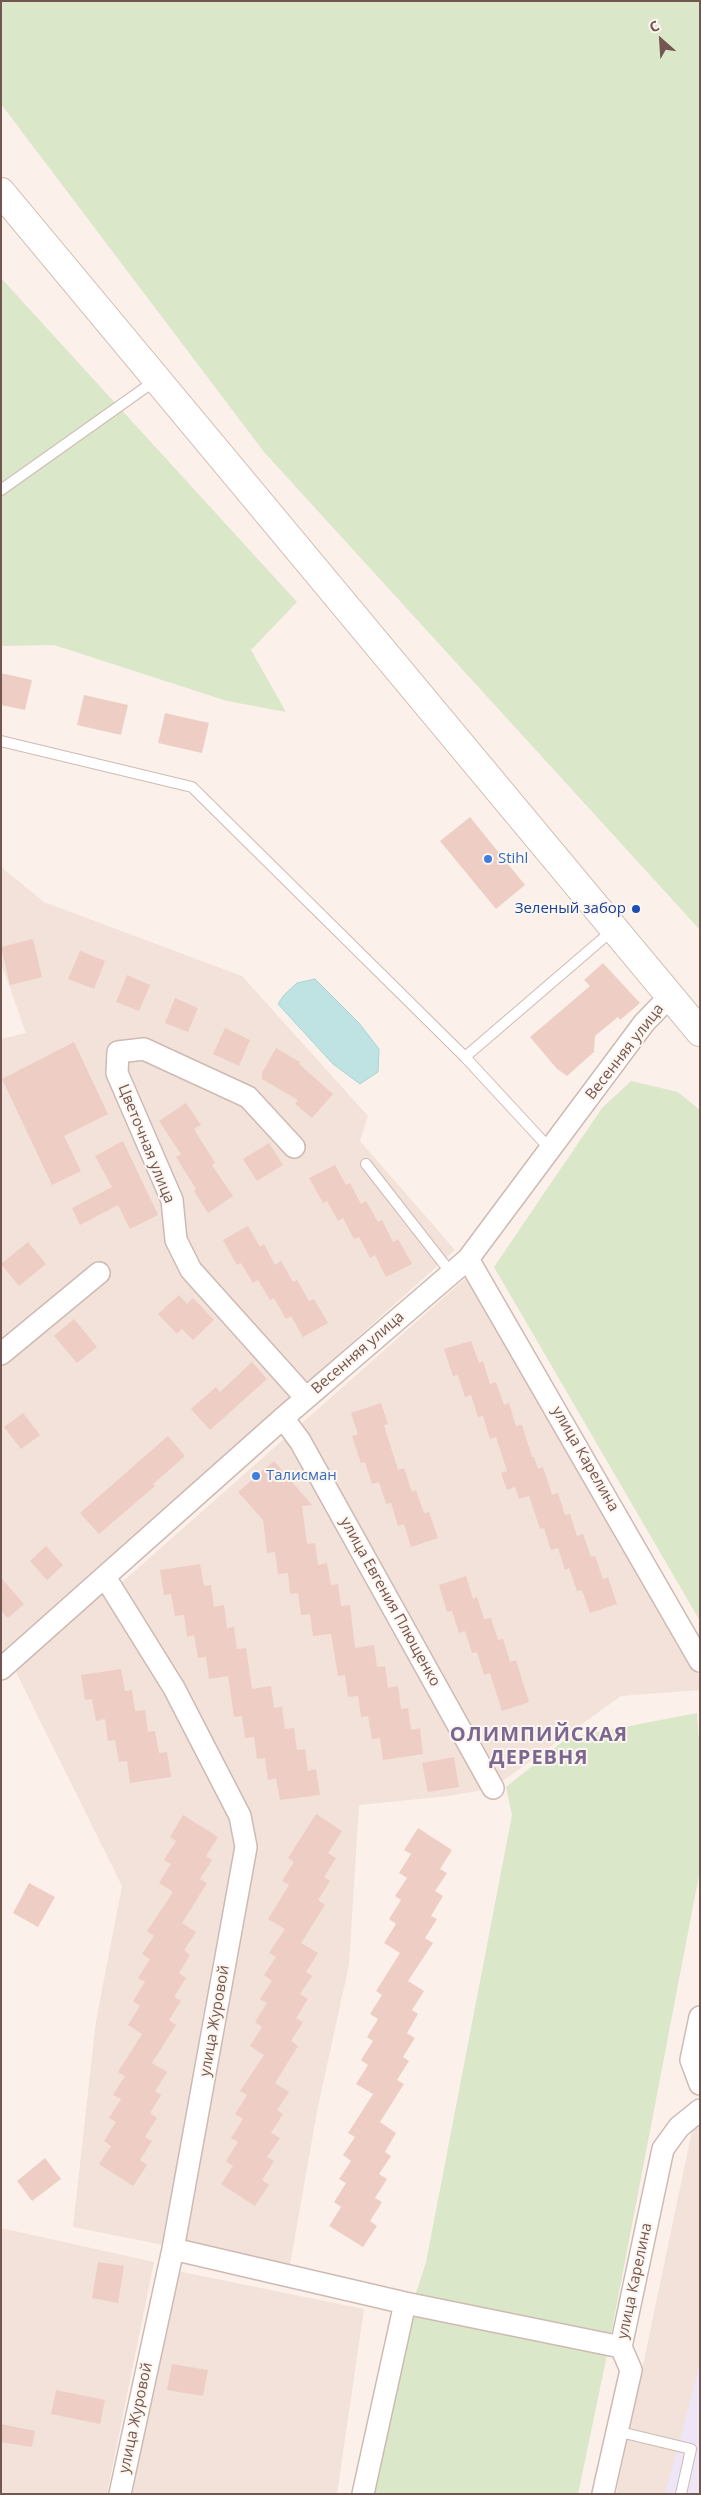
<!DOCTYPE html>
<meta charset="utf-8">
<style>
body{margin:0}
#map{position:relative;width:701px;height:2495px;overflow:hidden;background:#fbf1ea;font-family:"Open Sans",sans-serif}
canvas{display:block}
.frame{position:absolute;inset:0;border:2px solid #73564f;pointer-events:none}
.north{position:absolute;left:636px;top:15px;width:50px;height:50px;-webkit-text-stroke:4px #fdf6f0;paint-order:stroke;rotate:334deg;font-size:14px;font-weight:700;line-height:20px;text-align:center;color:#73564f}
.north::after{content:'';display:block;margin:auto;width:18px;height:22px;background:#73564f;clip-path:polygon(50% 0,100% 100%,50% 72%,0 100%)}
</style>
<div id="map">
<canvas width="701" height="2495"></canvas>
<div class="frame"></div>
<div class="north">С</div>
</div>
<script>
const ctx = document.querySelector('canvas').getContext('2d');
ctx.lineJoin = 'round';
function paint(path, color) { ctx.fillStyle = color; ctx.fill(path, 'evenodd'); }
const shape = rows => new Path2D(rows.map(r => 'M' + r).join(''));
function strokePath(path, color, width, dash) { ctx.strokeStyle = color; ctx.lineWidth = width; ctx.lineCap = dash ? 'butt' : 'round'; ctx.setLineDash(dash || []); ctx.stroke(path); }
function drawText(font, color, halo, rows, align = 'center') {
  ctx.font = font + ' "Open Sans",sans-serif'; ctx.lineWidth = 4; ctx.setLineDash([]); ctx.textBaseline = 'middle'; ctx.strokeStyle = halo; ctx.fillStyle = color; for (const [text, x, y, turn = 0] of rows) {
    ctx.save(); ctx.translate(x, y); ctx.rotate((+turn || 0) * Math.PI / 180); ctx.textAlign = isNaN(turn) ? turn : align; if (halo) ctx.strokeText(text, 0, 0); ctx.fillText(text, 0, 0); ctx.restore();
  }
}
const residential = shape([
 [1,867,44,902,242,976,368,1116,360,1141,455,1250,1,1657,1,1039,26,1033,1,963],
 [467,1277,700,1677,700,1690,621,1696,493,1788,449,1796,359,1805,349,1965,318,2106,289,2270,73,2227,96,2021,122,1886,12,1664,97,1589,111,1592],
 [700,2122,700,2494,616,2494,693,2126],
 [1,2228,154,2262,107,2494,1,2494],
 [177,2271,364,2309,337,2494,129,2494]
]);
const education = shape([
 [700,2363,700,2494,665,2494,678,2447]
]);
const green = shape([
 [1,1,700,1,700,930,264,452,1,104],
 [1,278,297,602,251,650,286,712,227,701,54,645,1,646],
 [631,1081,678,1092,700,1110,700,1621,494,1267,602,1108],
 [697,1713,700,1756,700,1870,607,2355,578,2494,368,2494,405,2327,426,2262,512,1815,506,1787,567,1738]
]);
const water = shape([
 [315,979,359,1023,379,1049,378,1072,360,1084,333,1064,278,1004,284,995,297,983,315,979]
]);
const building = shape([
 [1,673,32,680,25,710,1,705],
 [84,695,128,705,121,735,77,725],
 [165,713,209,723,202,753,158,743],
 [470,817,525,885,496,909,440,841],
 [33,939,42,977,10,985,1,947],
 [80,951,105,961,94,989,68,979],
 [603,963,640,1003,620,1020,618,1017,595,1036,594,1052,567,1076,557,1069,530,1037,590,986,584,980],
 [127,975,150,985,139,1011,116,1002],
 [175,998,198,1008,188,1032,165,1023],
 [225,1028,250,1040,239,1066,213,1054],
 [74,1042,108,1114,64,1136,81,1171,52,1185,2,1079],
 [276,1048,300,1062,299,1064,333,1094,312,1118,295,1104,298,1100,262,1079,262,1073],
 [186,1103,201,1125,194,1129,215,1163,212,1165,233,1196,208,1213,194,1191,196,1189,176,1157,181,1154,159,1121],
 [123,1141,158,1215,130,1229,118,1205,80,1225,72,1208,112,1187,95,1156],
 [269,1143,283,1165,257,1181,243,1159],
 [335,1165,346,1185,350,1183,361,1204,366,1201,378,1222,382,1220,393,1242,398,1239,412,1264,386,1277,375,1255,370,1258,359,1237,354,1239,343,1218,338,1221,327,1201,323,1203,309,1178],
 [248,1226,260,1247,264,1244,275,1265,281,1261,293,1282,297,1280,309,1301,314,1299,328,1323,303,1337,291,1316,286,1319,274,1298,270,1300,258,1280,253,1283,241,1263,237,1265,223,1240],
 [28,1242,46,1264,19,1286,1,1264],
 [179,1295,187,1304,193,1298,214,1320,193,1340,182,1329,177,1334,158,1314],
 [74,1319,97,1347,77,1363,54,1336],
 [471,1341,479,1363,483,1361,490,1384,496,1382,504,1405,509,1403,516,1426,522,1425,532,1457,534,1457,538,1469,543,1467,552,1495,558,1493,565,1515,570,1514,577,1536,583,1534,591,1557,595,1556,603,1579,608,1577,617,1604,590,1613,582,1590,577,1591,569,1568,565,1570,558,1548,551,1550,544,1528,540,1529,529,1496,519,1499,515,1487,507,1490,501,1473,507,1471,496,1437,490,1439,483,1416,478,1417,471,1395,465,1397,458,1375,453,1376,444,1349],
 [252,1362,267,1379,210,1430,191,1409,216,1387,220,1392],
 [381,1403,388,1424,384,1425,398,1470,404,1468,412,1492,416,1490,424,1513,429,1512,438,1538,411,1547,404,1524,398,1526,391,1503,386,1504,379,1482,372,1484,365,1462,361,1463,352,1436,358,1434,351,1413],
 [23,1413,40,1435,21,1449,4,1427],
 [168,1436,185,1456,153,1484,155,1486,99,1534,80,1513],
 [274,1461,312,1505,302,1506,307,1544,315,1543,318,1565,327,1563,331,1585,338,1584,341,1606,350,1605,355,1648,374,1645,377,1667,385,1666,388,1688,398,1686,401,1709,408,1708,411,1730,420,1728,423,1754,383,1760,380,1738,372,1739,368,1716,361,1717,358,1696,348,1697,345,1675,338,1676,331,1634,313,1636,310,1614,301,1615,298,1593,290,1594,288,1573,278,1574,275,1552,267,1553,263,1520,238,1492],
 [46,1546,63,1565,47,1580,30,1561],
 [200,1564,204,1586,211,1585,214,1607,224,1605,227,1628,234,1627,237,1649,246,1648,252,1689,271,1686,274,1708,282,1707,285,1729,294,1728,297,1750,305,1749,308,1771,316,1769,320,1795,280,1800,276,1778,268,1780,265,1758,257,1759,254,1737,245,1738,242,1716,234,1717,228,1676,209,1679,206,1657,198,1658,194,1635,187,1637,184,1615,175,1616,171,1594,164,1595,160,1570],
 [466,1576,473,1599,477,1597,484,1619,491,1618,498,1640,503,1639,510,1662,516,1660,529,1702,502,1711,490,1673,484,1675,477,1652,472,1653,465,1631,459,1633,452,1611,447,1612,439,1585],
 [1,1578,24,1604,8,1618,1,1611],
 [121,1669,125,1691,132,1690,135,1711,145,1710,148,1732,155,1731,159,1753,167,1752,171,1777,130,1783,127,1761,119,1762,115,1740,108,1741,105,1719,96,1721,92,1699,85,1700,81,1675],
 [454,1757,459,1787,428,1792,422,1763],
 [316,1814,342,1831,328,1853,336,1858,324,1877,330,1881,318,1900,325,1905,301,1943,318,1953,306,1972,312,1976,300,1994,308,1999,296,2018,303,2022,291,2041,298,2046,275,2083,289,2092,277,2110,283,2114,271,2133,280,2138,267,2157,274,2161,262,2180,269,2185,255,2206,221,2184,233,2166,226,2161,238,2142,231,2138,243,2119,235,2114,247,2095,240,2091,264,2055,250,2046,262,2027,255,2022,267,2003,260,1999,272,1981,264,1975,276,1957,269,1953,285,1929,268,1919,289,1885,282,1881,294,1862,288,1858],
 [183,1815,218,1837,206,1856,212,1860,200,1879,207,1883,182,1923,196,1932,184,1950,190,1955,179,1973,186,1978,174,1997,181,2001,169,2020,176,2025,152,2063,167,2072,155,2091,161,2095,150,2113,157,2118,145,2137,152,2141,140,2160,147,2165,133,2186,99,2164,111,2146,104,2141,116,2122,109,2118,121,2099,113,2095,125,2076,118,2072,142,2034,128,2025,140,2006,133,2001,145,1982,138,1978,150,1959,142,1954,154,1936,147,1931,173,1892,159,1883,171,1864,164,1860,176,1841,170,1837],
 [418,1828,452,1850,440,1869,447,1873,435,1891,443,1896,431,1916,437,1919,425,1938,433,1943,408,1981,424,1991,412,2010,418,2014,407,2033,415,2038,403,2057,409,2061,397,2080,404,2084,380,2122,396,2133,385,2152,391,2156,379,2174,387,2179,375,2198,382,2202,370,2221,377,2226,363,2247,329,2226,341,2207,334,2202,346,2183,339,2179,351,2161,343,2155,355,2137,348,2133,373,2094,356,2084,368,2065,361,2060,373,2041,367,2037,378,2019,370,2014,382,1995,376,1991,400,1953,384,1943,396,1924,389,1919,401,1900,395,1896,407,1878,399,1873,411,1854,404,1850],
 [29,1883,55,1897,38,1927,13,1913],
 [45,2158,61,2179,32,2201,17,2181],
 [98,2262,124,2266,118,2303,92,2298],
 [172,2364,208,2370,203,2396,167,2390],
 [56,2390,105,2400,100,2424,51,2414],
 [1,2424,35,2431,32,2447,1,2442]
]);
const lane = shape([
 [1,490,156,380],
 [1,741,192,787,465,1057,550,1149],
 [465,1057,614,929],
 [366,1164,451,1273],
 [616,2431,691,2449,681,2494]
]);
const street = shape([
 [294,1147,248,1097,144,1049,118,1052,117,1073,172,1200,176,1240,191,1270,306,1398],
 [468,1259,700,1661],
 [1,1354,99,1273],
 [283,1418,300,1441,493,1788],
 [105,1577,174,1688,240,1816,246,1847,173,2249,120,2494],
 [1,1669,283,1418,468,1259,644,1023,670,996],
 [700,2017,691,2060,700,2084],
 [173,2249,405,2303,621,2347],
 [363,2494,405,2303],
 [603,2494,631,2370,621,2347,663,2149,679,2127,700,2110]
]);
const secondary = shape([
 [1,192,700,1032]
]);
const markers = [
 [488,859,5,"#3f7fe0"],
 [636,909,5,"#1a4fb4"],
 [256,1476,5,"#3f7fe0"]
];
const shopNames = [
 ["Stihl",498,859],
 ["Талисман",266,1476]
];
const transitNames = [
 ["Зеленый забор",626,909]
];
const streetNames = [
 ["Весенняя улица",625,1052,-52],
 ["Цветочная улица",146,1144,68],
 ["Весенняя улица",358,1353,-41],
 ["улица Карелина",585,1459,60],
 ["улица Евгения Плющенко",390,1602,61],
 ["улица Журовой",215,2021,-80],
 ["улица Карелина",635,2281,-78],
 ["улица Журовой",136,2418,-78]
];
const districtNames = [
 ["ОЛИМПИЙСКАЯ",539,1735],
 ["ДЕРЕВНЯ",539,1758]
];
paint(residential, '#f2e2d9');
paint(education, '#eee6f7');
paint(green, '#dae7c9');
paint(water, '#bfe3e2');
strokePath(water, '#a7d4d3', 1);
paint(building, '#eecec4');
strokePath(lane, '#cebab3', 12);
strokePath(street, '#cebab3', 24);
strokePath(secondary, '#d0bab1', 30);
strokePath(lane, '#fff', 10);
strokePath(street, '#fff', 21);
strokePath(secondary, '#fff', 28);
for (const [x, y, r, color] of markers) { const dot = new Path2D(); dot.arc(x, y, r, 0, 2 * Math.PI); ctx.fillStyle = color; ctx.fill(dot); strokePath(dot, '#fdf6f0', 2); }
drawText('15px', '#366cbe', '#fdf6f0', shopNames, 'left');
drawText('15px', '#164399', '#fdf6f0', transitNames, 'right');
drawText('15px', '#73564f', '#fdf6f0', streetNames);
ctx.letterSpacing = '1px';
drawText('bold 20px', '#7b678f', '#fdf6f0', districtNames);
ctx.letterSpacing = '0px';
</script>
